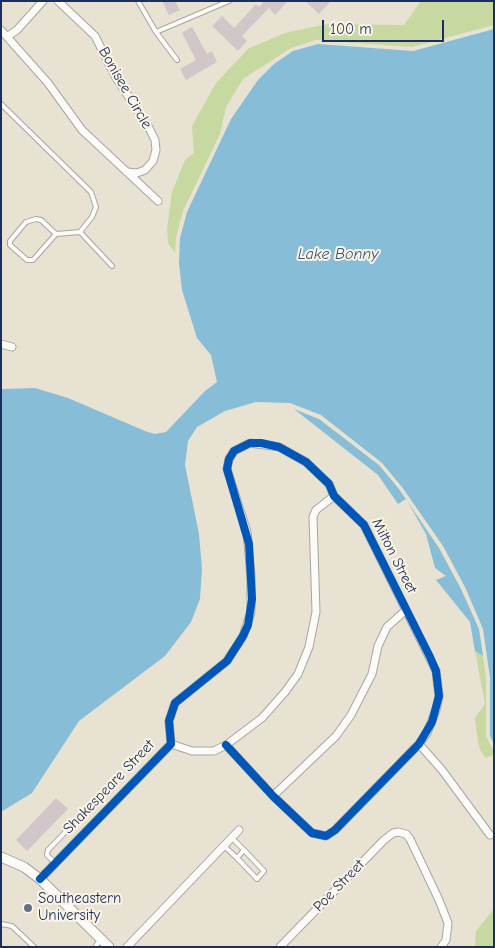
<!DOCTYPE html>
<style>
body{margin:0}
#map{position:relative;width:495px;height:948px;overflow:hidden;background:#e8e2d2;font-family:"Comic Neue",sans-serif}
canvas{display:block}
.frame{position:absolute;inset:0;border:2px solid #1b2f5e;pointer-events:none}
.scale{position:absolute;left:322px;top:20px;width:122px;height:22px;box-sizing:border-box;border:2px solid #1b2f5e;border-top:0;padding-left:6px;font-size:15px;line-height:18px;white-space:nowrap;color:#1b2f5e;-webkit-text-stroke:4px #fcf5e5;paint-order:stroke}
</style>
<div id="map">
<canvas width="495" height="948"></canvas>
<div class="frame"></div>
<div class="scale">100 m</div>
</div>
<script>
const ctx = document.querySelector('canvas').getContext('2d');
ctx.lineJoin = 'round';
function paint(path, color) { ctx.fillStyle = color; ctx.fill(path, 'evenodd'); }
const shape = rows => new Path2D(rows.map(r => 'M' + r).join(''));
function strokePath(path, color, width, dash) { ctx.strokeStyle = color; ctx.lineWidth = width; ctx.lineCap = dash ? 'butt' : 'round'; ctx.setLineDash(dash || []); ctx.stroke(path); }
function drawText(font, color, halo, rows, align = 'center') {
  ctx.font = font + ' "Comic Neue",sans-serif'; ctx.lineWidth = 4; ctx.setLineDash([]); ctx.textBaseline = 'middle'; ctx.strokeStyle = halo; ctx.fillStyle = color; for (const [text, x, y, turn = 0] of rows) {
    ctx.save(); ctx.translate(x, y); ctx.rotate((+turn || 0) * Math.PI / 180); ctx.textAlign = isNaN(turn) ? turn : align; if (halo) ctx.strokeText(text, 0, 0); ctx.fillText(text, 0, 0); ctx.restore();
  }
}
const green = shape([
 [421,1,494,1,494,25,412,47,316,40,291,48,243,79,226,107,220,134,183,211,176,237,175,253,168,243,167,229,172,192,185,160,194,153,192,126,216,83,249,48,285,33,327,24,404,25],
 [475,651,483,656,486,678,486,736,494,752,494,755,485,758,479,747,475,721,475,718,485,704],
 [494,909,494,947,475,947,476,931]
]);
const water = shape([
 [494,29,494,744,490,736,490,678,483,629,465,587,443,546,402,487,382,463,321,415,290,403,256,402,225,411,197,427,188,441,185,465,199,534,202,569,200,599,191,622,165,656,79,721,32,793,1,812,1,389,35,388,68,398,145,431,155,434,166,432,205,391,217,382,211,355,197,338,182,290,179,263,180,238,187,212,231,119,258,80,274,64,293,51,318,44,413,51],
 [294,409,319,419,379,465,399,489,439,548,461,589,479,629,483,656,475,651,470,622,436,580,446,576,435,568,426,534,406,499,398,504,378,475]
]);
const building = shape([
 [162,1,175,1,180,10,169,15],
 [261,1,288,1,275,15,269,8,242,36,247,41,238,51,212,26,222,16,234,28,256,4,259,7,263,3],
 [305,1,331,1,319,14],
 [192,27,207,54,212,51,217,62,186,80,180,69,196,60,182,33],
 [56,798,68,809,27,851,16,840]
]);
const service = shape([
 [138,1,156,32,177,60],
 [156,32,229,1],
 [1,104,91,192,96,207,92,217,80,232],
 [56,234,33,260,27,260,10,245,10,241,26,222,36,219,41,220,56,234,80,232,112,266],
 [224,846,237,858,244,850,232,838],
 [237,858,257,879,264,871,244,850],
 [55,863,47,855,48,850,78,819],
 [1,924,12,926,34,947],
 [95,947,101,939]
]);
const minor = shape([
 [58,1,95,36,115,76,149,128,155,140,156,150,153,161,145,170,137,173,127,172],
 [1,30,48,83,82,130,158,201],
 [8,36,17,30,43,1],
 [1,344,12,347],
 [171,744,192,751,214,751,226,745,262,718,285,692,298,674,309,647,316,612,313,517,316,510,334,496],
 [419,744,442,770,490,835],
 [226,745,273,796,312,833,326,836,335,830,419,744,427,733,436,710,439,696,436,671,364,525,334,496],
 [273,796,336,736,351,715,372,674,378,646,387,627,406,610],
 [40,879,171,744,169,721,175,703,227,661,243,636,251,612,251,576,247,532,227,469,229,459,234,451,250,443,279,447,306,462,329,484,334,496],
 [127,947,239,830],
 [280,947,384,840,393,833,398,832,406,834,410,839,439,900,448,923,446,940,441,947]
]);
const tertiary = shape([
 [1,857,24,867,40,879,109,947]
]);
const cycleway = shape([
 [40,879,171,744,169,721,175,703,227,661,243,636,248,625,252,599,249,544,227,469,229,459,234,451,250,443,261,443,279,447,306,462,329,484,334,496,364,525,430,657,436,671,439,696,432,722,419,744,335,830,326,836,312,833,273,796,226,745]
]);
const markers = [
 [28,908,5,"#636e87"]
];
const streetNames = [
 ["Bonisee Circle",125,88,60],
 ["Milton Street",394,556,63],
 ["Shakespeare Street",109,787,-46],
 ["Poe Street",339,886,-46]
];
const poiNames = [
 ["Southeastern",38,899],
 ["University",38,916]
];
const waterNames = [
 ["Lake Bonny",338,254]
];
paint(green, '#c7d8a1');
paint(water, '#87bdd6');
paint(building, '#d2c7c8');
strokePath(service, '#a5a5a2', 6);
strokePath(minor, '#a5a5a2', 9);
strokePath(tertiary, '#a5a5a2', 11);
strokePath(service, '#fcfbf8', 4);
strokePath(minor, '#fcfbf8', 7);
strokePath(tertiary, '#fcfbf8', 9);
strokePath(cycleway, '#0057b8', 8);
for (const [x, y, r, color] of markers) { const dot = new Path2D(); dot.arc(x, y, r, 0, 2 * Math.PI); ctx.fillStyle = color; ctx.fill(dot); strokePath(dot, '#fcf5e5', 2); }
drawText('15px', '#1b2f5e', '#fcf5e5', streetNames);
drawText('15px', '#1b2f5e', '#fcf5e5', poiNames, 'left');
drawText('italic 16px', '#2f5583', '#fcf5e5', waterNames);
</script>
